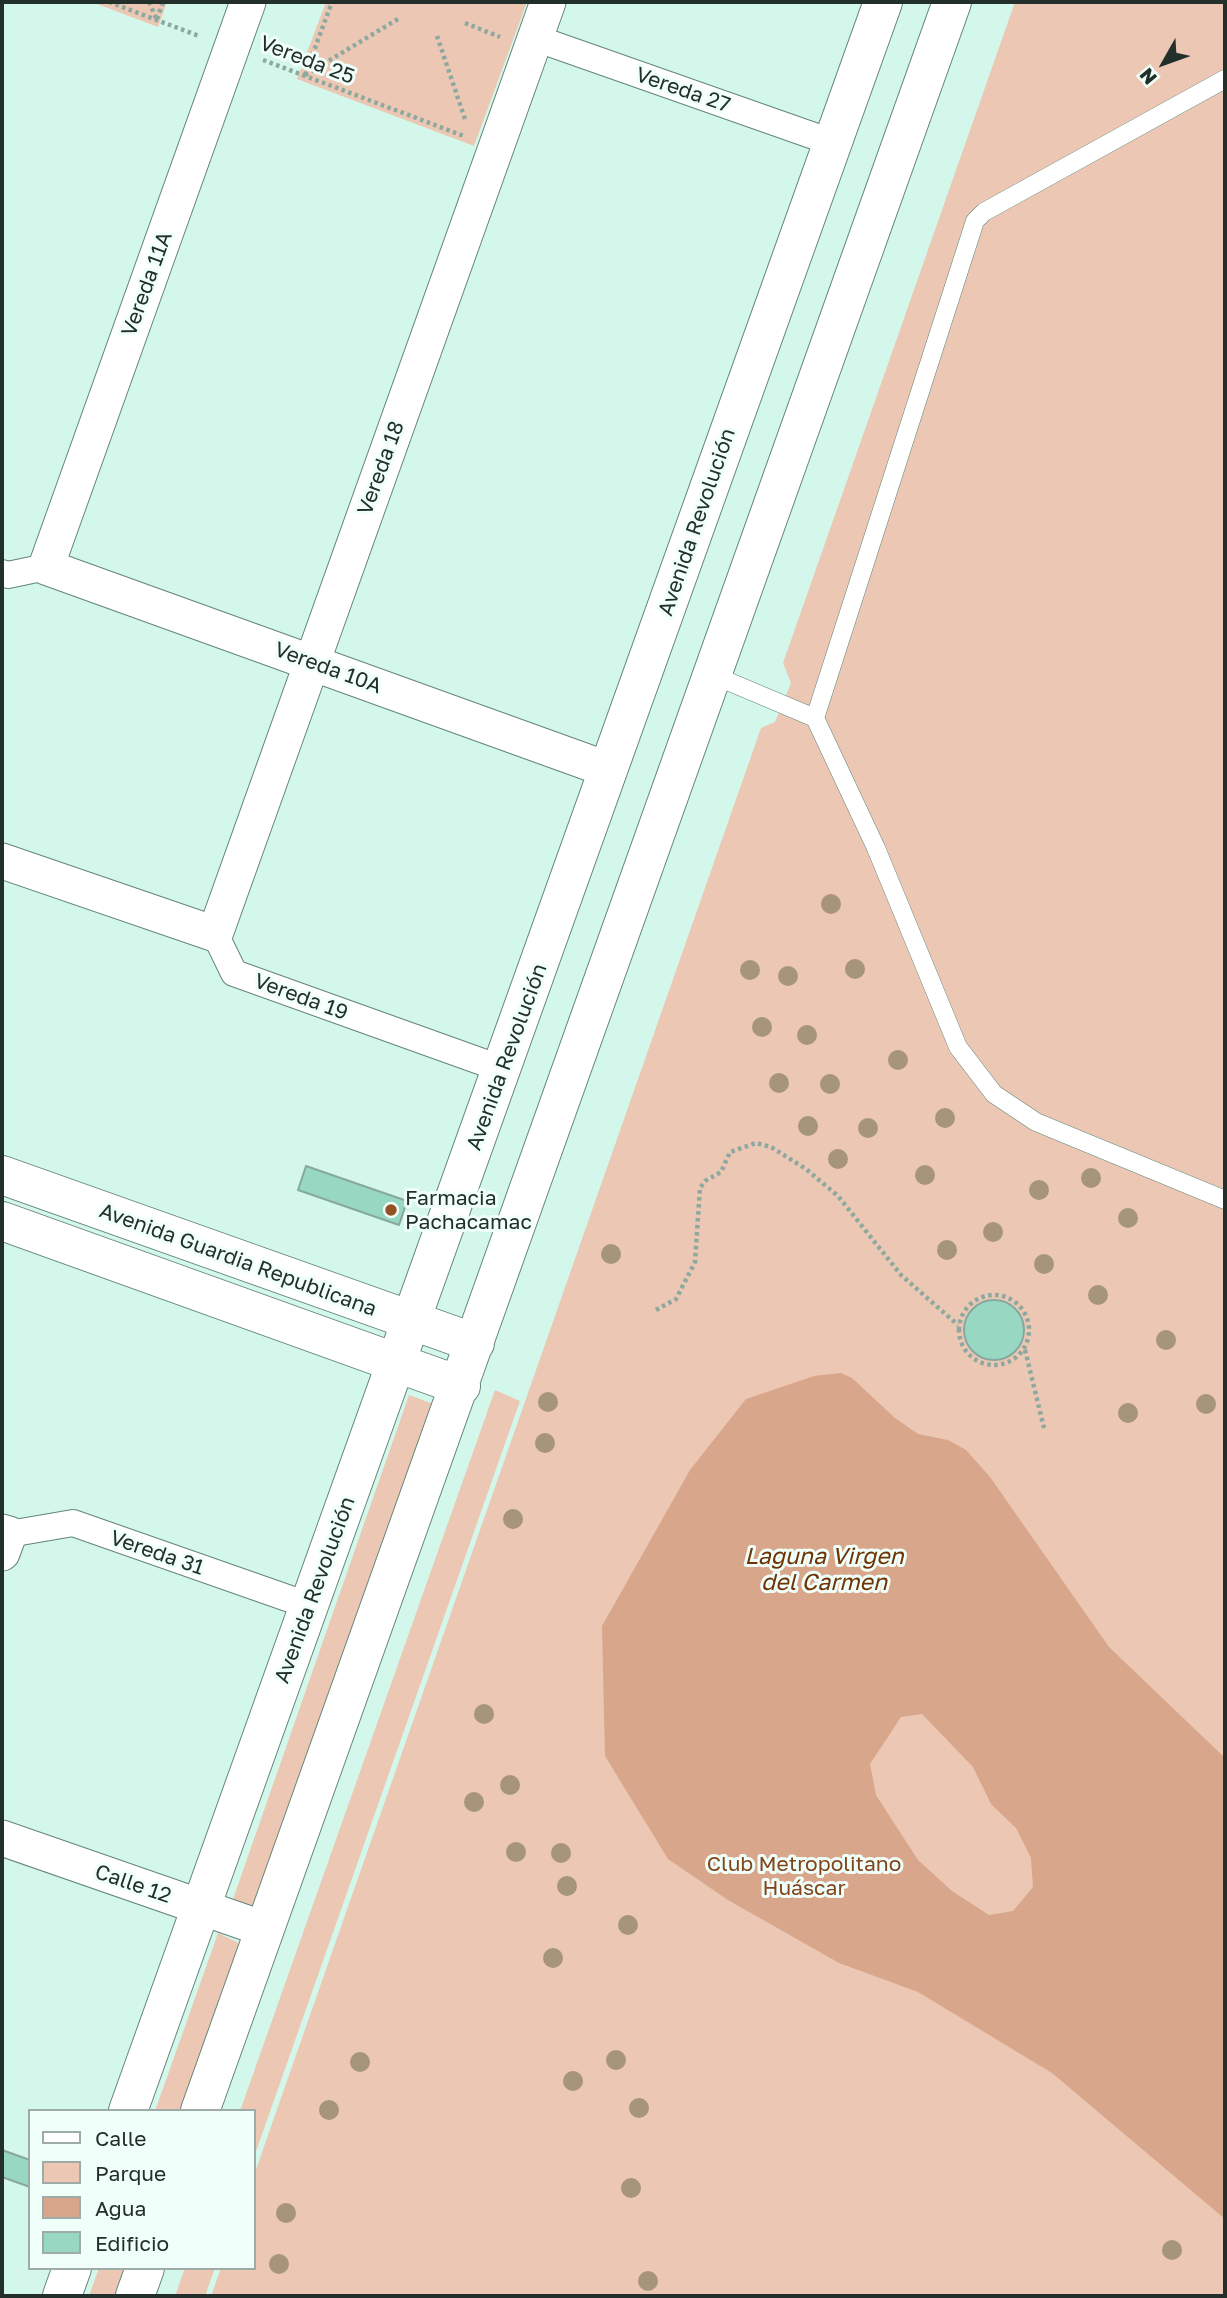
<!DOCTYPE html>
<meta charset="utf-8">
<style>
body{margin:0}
#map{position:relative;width:1227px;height:2298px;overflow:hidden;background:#d3f7ea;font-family:"Golos Text",sans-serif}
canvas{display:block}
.frame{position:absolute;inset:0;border:4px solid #222f2b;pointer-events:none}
.legend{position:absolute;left:28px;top:2109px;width:228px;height:161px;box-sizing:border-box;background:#f0fff9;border:2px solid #9eaca7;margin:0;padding:9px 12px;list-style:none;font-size:21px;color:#222f2b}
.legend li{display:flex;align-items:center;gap:14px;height:35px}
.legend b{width:35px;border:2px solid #9eaca7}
.north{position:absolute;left:1129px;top:28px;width:70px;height:70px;-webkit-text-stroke:5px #f0fff9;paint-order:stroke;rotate:230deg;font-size:19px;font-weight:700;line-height:28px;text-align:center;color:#222f2b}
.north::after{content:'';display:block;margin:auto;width:24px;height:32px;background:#222f2b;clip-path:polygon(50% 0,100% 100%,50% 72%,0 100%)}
</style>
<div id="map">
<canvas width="1227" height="2298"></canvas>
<div class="frame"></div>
<ul class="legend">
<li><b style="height:9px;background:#fff"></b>Calle</li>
<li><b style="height:19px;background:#ecc8b4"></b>Parque</li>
<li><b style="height:19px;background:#d8a68a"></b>Agua</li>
<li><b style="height:19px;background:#98d7c2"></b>Edificio</li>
</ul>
<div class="north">N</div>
</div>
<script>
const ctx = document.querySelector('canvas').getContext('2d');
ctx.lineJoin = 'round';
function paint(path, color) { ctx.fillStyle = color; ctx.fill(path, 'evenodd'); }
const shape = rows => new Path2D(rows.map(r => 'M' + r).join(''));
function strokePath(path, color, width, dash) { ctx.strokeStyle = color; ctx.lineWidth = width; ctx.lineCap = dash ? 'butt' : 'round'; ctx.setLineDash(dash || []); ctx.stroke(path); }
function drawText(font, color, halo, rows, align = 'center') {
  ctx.font = font + ' "Golos Text",sans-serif'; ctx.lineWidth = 6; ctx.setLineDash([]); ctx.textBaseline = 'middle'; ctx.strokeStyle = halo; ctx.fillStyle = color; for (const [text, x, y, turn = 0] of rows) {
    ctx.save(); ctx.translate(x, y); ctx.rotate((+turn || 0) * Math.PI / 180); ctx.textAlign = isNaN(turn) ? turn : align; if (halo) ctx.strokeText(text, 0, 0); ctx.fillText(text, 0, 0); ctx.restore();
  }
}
const green = shape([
 [92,2,167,2,158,27],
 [326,2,527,2,474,146,297,79],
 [1015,2,1225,2,1225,2296,211,2296,221,2268,254,2268,254,2175,761,728,775,722,791,683,783,663],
 [495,1390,520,1401,254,2157,254,2111,240,2111],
 [409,1395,436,1405,260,1911,232,1902],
 [218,1933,245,1946,187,2111,155,2111],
 [99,2268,131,2268,121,2296,89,2296],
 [185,2268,215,2268,205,2296,175,2296]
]);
const water = shape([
 [841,1373,852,1378,895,1418,918,1434,948,1440,966,1450,990,1477,1109,1647,1225,1758,1225,2219,1052,2073,918,1992,839,1963,728,1900,668,1859,605,1756,602,1626,690,1470,746,1399,814,1376],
 [922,1714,973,1767,991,1804,1016,1828,1031,1858,1033,1887,1013,1911,989,1915,952,1891,918,1860,876,1795,870,1764,901,1717]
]);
const building = shape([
 [306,1166,407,1201,399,1225,298,1190,306,1166],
 '964 1330a30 30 0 1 1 60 0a30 30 0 1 1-60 0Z',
 [2,2150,30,2160,30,2187,2,2177,2,2150]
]);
const path = shape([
 [109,2,199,36],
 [149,2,157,20],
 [157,19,163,2],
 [465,23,500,37],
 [437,36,466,122],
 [263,60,464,136],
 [305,75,398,19],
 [305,75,332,2],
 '959 1330a35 35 0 1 1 70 0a35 35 0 1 1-70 0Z',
 [656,1310,676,1299,695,1262,700,1188,705,1181,721,1172,730,1152,756,1143,771,1147,806,1169,838,1196,901,1275,958,1325],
 [1025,1350,1044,1428]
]);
const service = shape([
 [713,675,815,718,876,848,958,1047,994,1094,1036,1122,1225,1200],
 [815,718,975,221,984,212,1225,79]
]);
const pedestrian = shape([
 [535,38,831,142],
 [2,573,8,575,46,567],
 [215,934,234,973,502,1069],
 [9,1534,73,1523,310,1606]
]);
const minor = shape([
 [248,2,46,567,609,770],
 [2,861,215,934,548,2],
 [2,1532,9,1534,2,1553],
 [2,1838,264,1929]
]);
const tertiary = shape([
 [2,1175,475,1343],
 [2,1221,461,1386],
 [128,2111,883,2],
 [200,2111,952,2],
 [62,2296,72,2268],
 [135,2296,145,2268]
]);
const trees = [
 [831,904],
 [855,969],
 [750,970],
 [788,976],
 [762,1027],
 [807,1035],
 [898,1060],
 [779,1083],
 [830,1084],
 [945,1118],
 [808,1126],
 [868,1128],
 [838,1159],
 [925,1175],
 [1091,1178],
 [1039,1190],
 [1128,1218],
 [993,1232],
 [947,1250],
 [611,1254],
 [1044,1264],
 [1098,1295],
 [1166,1340],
 [548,1402],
 [1206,1404],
 [1128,1413],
 [545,1443],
 [513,1519],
 [484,1714],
 [510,1785],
 [474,1802],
 [516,1852],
 [561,1853],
 [567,1886],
 [628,1925],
 [553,1958],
 [616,2060],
 [360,2062],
 [573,2081],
 [639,2108],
 [329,2110],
 [631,2188],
 [286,2213],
 [1172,2250],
 [279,2264],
 [648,2281]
];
const markers = [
 [391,1210,7,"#955024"]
];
const streetNames = [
 ["Vereda 25",307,60,21],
 ["Vereda 27",683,90,19],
 ["Vereda 11A",147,284,-70],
 ["Vereda 18",381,468,-70],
 ["Avenida Revolución",697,522,-71],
 ["Vereda 10A",328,668,20],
 ["Vereda 19",301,997,20],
 ["Avenida Revolución",507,1057,-70],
 ["Avenida Guardia Republicana",238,1260,20],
 ["Vereda 31",157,1553,19],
 ["Avenida Revolución",315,1590,-70],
 ["Calle 12",133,1884,19]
];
const poiNames = [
 ["Farmacia",405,1198],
 ["Pachacamac",405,1222]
];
const parkNames = [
 ["Club Metropolitano",804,1864],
 ["Huáscar",804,1888]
];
const waterNames = [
 ["Laguna Virgen",824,1557],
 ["del Carmen",824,1583]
];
paint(green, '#ecc8b4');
paint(water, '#d8a68a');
paint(building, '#98d7c2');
strokePath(building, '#87a99d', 2);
strokePath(service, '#64857a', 19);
strokePath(pedestrian, '#64857a', 28);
strokePath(minor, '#64857a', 37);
strokePath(tertiary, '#64857a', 40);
strokePath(path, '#8da89f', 4.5, [3.5, 3.5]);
strokePath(service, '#fff', 18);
strokePath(pedestrian, '#fff', 26);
strokePath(minor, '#fff', 35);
strokePath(tertiary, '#fff', 38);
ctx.fillStyle = '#a69578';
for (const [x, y] of trees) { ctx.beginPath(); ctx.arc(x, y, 10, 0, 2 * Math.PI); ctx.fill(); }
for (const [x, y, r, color] of markers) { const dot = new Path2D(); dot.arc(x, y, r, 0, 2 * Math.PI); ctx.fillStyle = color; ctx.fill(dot); strokePath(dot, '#f0fff9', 2.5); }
drawText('21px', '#222f2b', '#f0fff9', streetNames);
drawText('21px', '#222f2b', '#f0fff9', poiNames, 'left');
drawText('21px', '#82441b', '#f0fff9', parkNames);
drawText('italic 23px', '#703304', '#f0fff9', waterNames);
</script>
